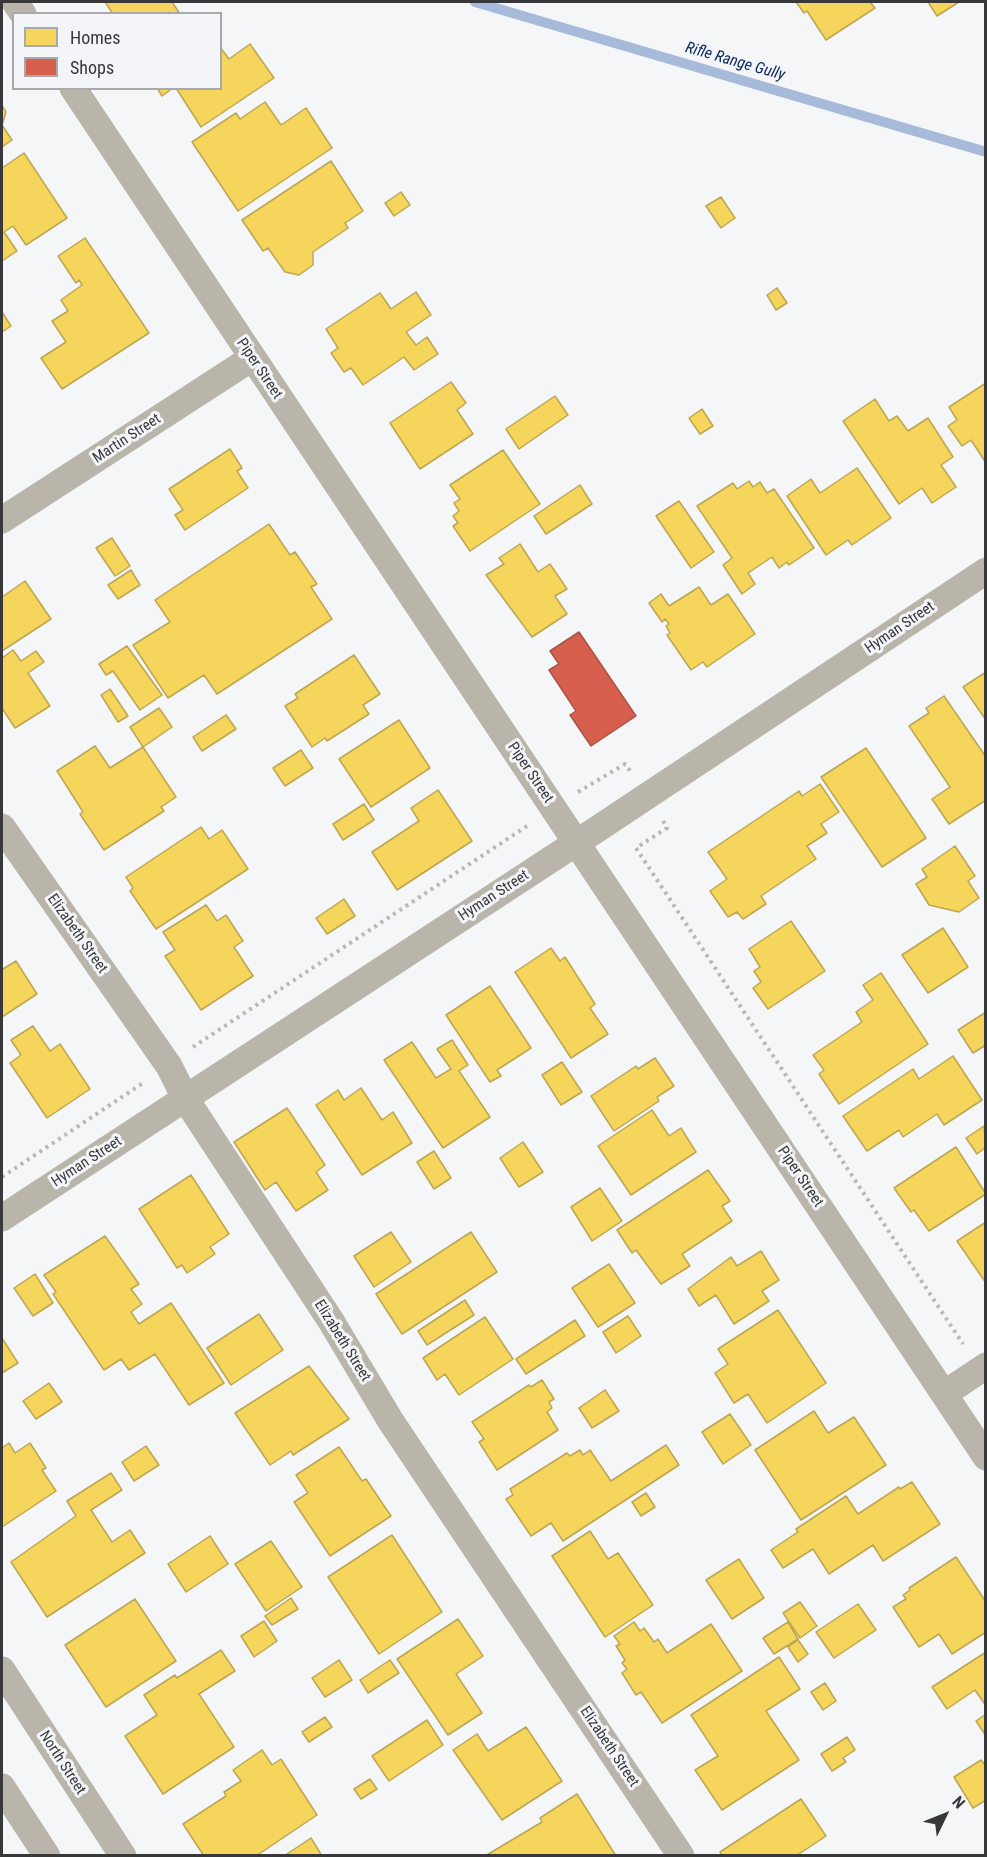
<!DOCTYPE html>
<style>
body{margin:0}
#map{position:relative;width:987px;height:1857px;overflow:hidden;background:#f5f6f7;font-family:"Roboto Condensed",sans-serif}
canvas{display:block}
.frame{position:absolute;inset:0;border:3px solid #38383a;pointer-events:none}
.legend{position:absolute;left:12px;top:12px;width:210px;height:78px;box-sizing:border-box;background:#f4f5f8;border:2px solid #a9a9ac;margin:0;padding:8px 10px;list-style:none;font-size:18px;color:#38383a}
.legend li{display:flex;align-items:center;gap:12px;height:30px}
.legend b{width:30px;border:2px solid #a9a9ac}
.north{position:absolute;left:915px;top:1785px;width:60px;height:60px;-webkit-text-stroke:4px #f4f5f8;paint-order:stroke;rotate:47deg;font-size:16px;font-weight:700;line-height:24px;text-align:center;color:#38383a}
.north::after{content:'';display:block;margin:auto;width:21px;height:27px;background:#38383a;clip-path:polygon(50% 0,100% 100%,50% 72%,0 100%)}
</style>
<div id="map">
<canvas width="987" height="1857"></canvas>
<div class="frame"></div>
<ul class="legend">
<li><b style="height:16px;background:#f6d55c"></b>Homes</li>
<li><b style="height:16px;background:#d6604d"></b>Shops</li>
</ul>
<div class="north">N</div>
</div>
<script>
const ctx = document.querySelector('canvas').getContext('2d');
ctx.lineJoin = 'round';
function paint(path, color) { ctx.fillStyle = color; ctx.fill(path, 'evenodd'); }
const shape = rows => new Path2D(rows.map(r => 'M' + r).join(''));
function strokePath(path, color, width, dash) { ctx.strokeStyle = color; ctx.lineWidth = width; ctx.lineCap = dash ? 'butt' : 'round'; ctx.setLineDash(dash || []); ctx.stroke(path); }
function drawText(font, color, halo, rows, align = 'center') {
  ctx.font = font + ' "Roboto Condensed",sans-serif'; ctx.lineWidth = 6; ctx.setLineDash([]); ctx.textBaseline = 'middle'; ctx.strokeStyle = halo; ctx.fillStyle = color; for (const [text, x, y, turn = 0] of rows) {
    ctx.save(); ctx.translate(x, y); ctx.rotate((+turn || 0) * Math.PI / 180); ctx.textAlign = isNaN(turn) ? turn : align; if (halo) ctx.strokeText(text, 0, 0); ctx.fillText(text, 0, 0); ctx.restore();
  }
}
const homes = shape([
 [105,2,172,2,180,14,113,14,105,2],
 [796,2,870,2,875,8,826,40,807,11,804,13,796,2],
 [928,2,959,2,937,16,928,2],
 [250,44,274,78,201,127,176,88,220,88,220,47,229,59,250,44],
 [157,88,173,88,162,96,157,88],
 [265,102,281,125,306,108,332,148,238,211,192,142,236,113,240,119,265,102],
 [2,105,6,112,2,125,12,140,2,147,2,105],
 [24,153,67,218,26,245,13,226,4,232,17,251,2,261,2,168,24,153],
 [331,161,363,211,345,223,348,228,313,252,313,265,299,275,285,272,268,248,263,251,242,220,331,161],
 [401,192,410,205,394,216,385,203,401,192],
 [721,197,735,218,721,228,706,206,721,197],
 [85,238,149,333,62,389,41,358,66,342,52,321,68,311,61,300,82,285,79,280,76,283,58,256,85,238],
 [777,288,787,303,776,310,767,295,777,288],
 [416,292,431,315,406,332,416,345,427,337,438,354,414,370,404,357,363,385,351,368,344,372,331,353,338,348,326,329,380,293,391,309,416,292],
 [2,312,11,326,2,332,2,312],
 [451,382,466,403,457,410,473,434,420,469,390,423,451,382],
 [986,383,986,463,971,440,962,446,948,426,957,420,949,407,986,383],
 [555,396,568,415,519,449,506,429,555,396],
 [875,399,889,421,897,416,908,431,928,418,953,457,941,465,956,487,932,503,922,488,899,504,843,421,875,399],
 [702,409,713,426,700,434,689,418,702,409],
 [230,449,242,468,237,471,248,488,185,530,175,515,183,510,169,489,230,449],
 [503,450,540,504,470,551,453,526,458,523,453,516,459,511,454,503,460,499,450,485,503,450],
 [857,468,891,518,852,545,848,540,826,555,787,496,811,479,820,493,857,468],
 [749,481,753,487,760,482,767,493,774,489,814,548,789,565,787,562,779,568,772,557,748,573,755,584,742,594,723,565,732,558,697,506,733,483,737,489,749,481],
 [580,485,592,504,546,534,534,516,580,485],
 [679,501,714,552,691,568,656,516,679,501],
 [269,524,290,555,295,552,317,584,311,587,332,619,217,694,204,675,168,698,133,645,170,622,155,600,269,524],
 [112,538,130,566,115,576,96,548,112,538],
 [520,544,538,572,550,564,567,589,555,596,567,614,532,637,486,575,504,564,499,558,520,544],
 [131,570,140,585,118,599,108,585,131,570],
 [25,581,51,619,2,651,2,597,25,581],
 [699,587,711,605,728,594,755,634,707,667,703,662,691,670,667,635,670,633,666,626,669,624,665,619,662,622,649,603,661,594,669,606,699,587],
 [127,646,162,695,140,710,113,671,106,675,99,664,127,646],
 [13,650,21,661,36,651,44,662,28,673,50,706,15,728,2,708,2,658,13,650],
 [354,655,380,694,363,705,369,714,327,741,325,738,312,747,285,706,298,698,295,694,354,655],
 [986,672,986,720,963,687,986,672],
 [110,689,128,716,118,722,101,695,110,689],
 [944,696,986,757,986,800,949,824,932,799,950,787,909,726,929,713,926,708,944,696],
 [159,708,172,727,143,747,130,727,159,708],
 [226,715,236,729,202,751,193,737,226,715],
 [399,720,430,768,371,807,339,759,399,720],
 [95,746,110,768,143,747,176,797,161,807,164,811,104,850,80,814,83,812,57,771,95,746],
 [866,748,926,838,882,867,821,777,866,748],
 [301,750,313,768,285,786,273,768,301,750],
 [820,784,839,812,821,824,827,833,807,846,816,859,761,896,766,904,743,919,737,912,728,917,710,891,727,879,708,852,799,791,802,796,820,784],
 [438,790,472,841,397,890,372,852,419,821,411,808,438,790],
 [364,804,374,820,343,840,333,824,364,804],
 [201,827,209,839,222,830,248,869,156,929,130,891,133,888,126,877,201,827],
 [955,846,975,876,968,881,979,898,959,912,929,905,916,884,927,877,922,869,955,846],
 [344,899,355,916,327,934,316,918,344,899],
 [206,905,217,921,226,915,243,941,234,947,253,976,201,1010,165,956,175,950,163,932,206,905],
 [791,921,825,971,768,1009,753,988,761,982,754,971,760,967,749,949,791,921],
 [943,928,968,967,928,993,902,955,943,928],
 [551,948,560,961,565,957,595,1004,590,1008,608,1034,571,1058,515,972,551,948],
 [16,961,37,994,2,1017,2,967,3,969,16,961],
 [881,973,928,1044,839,1104,819,1074,824,1070,813,1055,862,1022,856,1012,873,1000,863,985,881,973],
 [490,986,531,1048,497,1070,501,1076,490,1082,446,1015,490,986],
 [986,1012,986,1045,973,1053,958,1030,986,1012],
 [33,1026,50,1051,60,1044,90,1089,47,1118,10,1063,21,1055,11,1040,33,1026],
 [452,1040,468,1065,459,1071,490,1117,443,1148,384,1060,412,1042,436,1078,451,1069,437,1049,452,1040],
 [953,1056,982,1100,944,1125,937,1114,903,1137,899,1130,867,1151,843,1116,913,1069,919,1079,953,1056],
 [655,1058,674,1086,657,1097,659,1101,614,1131,591,1096,636,1066,638,1069,655,1058],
 [562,1062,582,1092,561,1105,542,1075,562,1062],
 [361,1088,382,1120,393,1112,412,1143,362,1175,316,1105,338,1090,344,1100,361,1088],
 [287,1108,325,1165,316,1172,328,1190,296,1211,276,1182,265,1190,234,1142,287,1108],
 [652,1110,669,1136,681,1128,696,1152,631,1195,598,1146,652,1110],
 [984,1126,986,1147,977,1154,966,1138,984,1126],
 [523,1142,543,1172,519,1187,500,1158,523,1142],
 [956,1147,986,1194,929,1231,914,1210,911,1212,894,1188,956,1147],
 [434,1151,451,1178,434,1189,417,1162,434,1151],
 [708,1170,730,1201,722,1206,732,1221,682,1254,690,1266,661,1284,636,1250,632,1253,617,1230,708,1170],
 [191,1175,229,1234,210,1247,215,1254,187,1273,182,1265,177,1268,139,1209,191,1175],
 [600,1188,622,1221,592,1241,571,1207,600,1188],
 [986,1222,986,1283,957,1241,986,1222],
 [391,1232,411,1262,374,1287,354,1256,391,1232],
 [471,1232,497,1272,402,1334,376,1294,471,1232],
 [105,1236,139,1284,131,1289,142,1304,131,1312,139,1324,171,1303,224,1383,189,1405,155,1354,129,1370,121,1359,104,1370,53,1294,56,1292,44,1275,105,1236],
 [761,1251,779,1280,762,1291,769,1301,734,1324,716,1295,699,1306,688,1289,731,1257,737,1266,761,1251],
 [609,1264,635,1303,598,1327,572,1288,609,1264],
 [35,1274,53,1303,33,1316,14,1288,35,1274],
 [465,1300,474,1315,427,1345,418,1331,465,1300],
 [778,1310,826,1383,767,1423,748,1394,734,1403,715,1373,728,1364,718,1349,778,1310],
 [259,1314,283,1350,231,1385,207,1348,259,1314],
 [628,1316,641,1336,616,1353,603,1332,628,1316],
 [485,1317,513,1359,459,1395,445,1374,437,1380,423,1358,485,1317],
 [575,1320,585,1336,526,1374,516,1359,575,1320],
 [2,1338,18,1363,2,1373,2,1338],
 [309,1366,349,1419,293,1455,291,1451,270,1465,235,1413,309,1366],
 [542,1380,554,1399,549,1402,552,1408,547,1412,558,1430,497,1470,479,1442,484,1439,472,1422,529,1385,531,1387,542,1380],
 [49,1383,62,1402,36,1419,23,1401,49,1383],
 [605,1390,619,1411,592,1428,579,1408,605,1390],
 [814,1411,828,1433,854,1417,886,1465,801,1520,755,1450,814,1411],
 [730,1414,751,1445,723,1464,702,1432,730,1414],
 [9,1443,15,1453,30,1443,46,1468,42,1470,56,1491,2,1527,2,1448,9,1443],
 [666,1445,679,1465,563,1541,551,1523,531,1536,506,1499,513,1495,510,1489,567,1453,570,1456,580,1450,583,1455,590,1450,611,1481,666,1445],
 [146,1446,159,1465,134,1481,122,1462,146,1446],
 [339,1447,362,1481,366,1479,391,1516,330,1556,294,1502,308,1493,296,1475,339,1447],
 [111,1473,122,1490,91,1510,112,1542,130,1530,145,1553,47,1617,11,1562,76,1516,67,1501,111,1473],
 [912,1482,940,1524,883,1561,873,1545,829,1574,813,1549,783,1568,771,1550,798,1532,796,1529,846,1496,858,1514,899,1487,900,1489,912,1482],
 [646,1493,655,1507,641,1516,632,1502,646,1493],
 [590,1531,608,1559,618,1553,653,1605,605,1637,552,1556,590,1531],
 [392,1535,442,1612,379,1654,328,1577,392,1535],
 [210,1536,228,1564,186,1592,168,1564,210,1536],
 [271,1541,302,1587,266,1611,235,1564,271,1541],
 [956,1557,986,1602,986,1632,952,1654,939,1634,919,1647,893,1607,906,1599,903,1595,910,1590,909,1588,956,1557],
 [739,1559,764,1598,732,1619,706,1580,739,1559],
 [291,1598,298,1609,272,1625,265,1616,291,1598],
 [135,1599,176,1661,106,1707,65,1645,135,1599],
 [800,1602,817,1626,800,1638,783,1613,800,1602],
 [858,1604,876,1630,834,1658,816,1632,858,1604],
 [458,1619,483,1656,456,1674,482,1713,448,1735,397,1659,458,1619],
 [264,1621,277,1641,254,1657,241,1636,264,1621],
 [634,1622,640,1631,644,1628,654,1642,658,1639,667,1653,711,1624,742,1671,662,1723,641,1692,636,1695,622,1673,627,1669,622,1663,625,1660,616,1646,620,1644,614,1636,634,1622],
 [788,1622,798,1639,774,1654,763,1638,788,1622],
 [798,1640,808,1654,798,1662,788,1647,798,1640],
 [221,1650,235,1671,199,1694,234,1747,163,1794,125,1736,157,1715,144,1695,175,1675,177,1678,221,1650],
 [986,1652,986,1706,975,1690,947,1709,932,1687,986,1652],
 [779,1657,800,1689,766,1711,799,1760,722,1810,695,1770,718,1756,691,1715,779,1657],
 [339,1660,352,1680,325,1697,312,1678,339,1660],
 [390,1660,399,1673,368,1693,360,1680,390,1660],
 [825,1683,836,1701,823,1710,811,1692,825,1683],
 [986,1714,986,1736,976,1721,986,1714],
 [325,1717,332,1727,309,1742,302,1732,325,1717],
 [427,1720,443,1745,389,1781,372,1756,427,1720],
 [526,1727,562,1781,502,1820,453,1750,477,1734,488,1751,526,1727],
 [847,1737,855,1750,843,1758,846,1762,832,1771,821,1754,847,1737],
 [262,1750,272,1765,281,1759,317,1815,256,1856,204,1856,183,1824,226,1796,224,1792,241,1781,233,1770,262,1750],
 [981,1760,986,1766,986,1800,973,1808,954,1777,981,1760],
 [370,1779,377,1789,361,1799,354,1789,370,1779],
 [577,1794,616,1856,485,1856,542,1822,540,1818,577,1794],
 [801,1799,826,1836,796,1856,722,1856,720,1852,801,1799],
 [311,1838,322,1856,284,1856,311,1838]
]);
const shops = shape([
 [579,632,636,716,591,746,570,715,576,711,549,670,559,664,550,651,579,632]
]);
const stream = shape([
 [475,2,986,152]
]);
const path = shape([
 [578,792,625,764,631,772],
 [663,821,667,828,636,848,963,1344],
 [193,1047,527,826],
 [2,1177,143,1083]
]);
const minor = shape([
 [15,2,23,14],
 [73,88,986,1457],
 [2,520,252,358],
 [2,827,169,1066,185,1098,331,1321,390,1420,681,1856],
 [2,1218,602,826,986,571],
 [944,1394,986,1366],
 [2,1670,123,1856],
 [2,1787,47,1856]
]);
const streetNames = [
 ["Piper Street",259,369,56],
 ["Martin Street",127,439,-33],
 ["Hyman Street",900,628,-34],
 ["Piper Street",530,773,56],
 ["Hyman Street",494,896,-33],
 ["Elizabeth Street",77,934,55],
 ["Hyman Street",87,1162,-33],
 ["Piper Street",800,1177,56],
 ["Elizabeth Street",342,1341,58],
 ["Elizabeth Street",609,1747,56],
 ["North Street",62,1763,57]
];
const waterNames = [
 ["Rifle Range Gully",735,62,16]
];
paint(homes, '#f6d55c');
strokePath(homes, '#bda652', 1.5);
paint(shops, '#d6604d');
strokePath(shops, '#a75447', 1.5);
strokePath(stream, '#a8bad9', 10);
strokePath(path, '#bab8b2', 4, [3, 4.5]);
strokePath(minor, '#b9b5ab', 27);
drawText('15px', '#38383a', '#f4f5f8', streetNames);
drawText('italic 16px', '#0e2c60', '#f4f5f8', waterNames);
</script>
